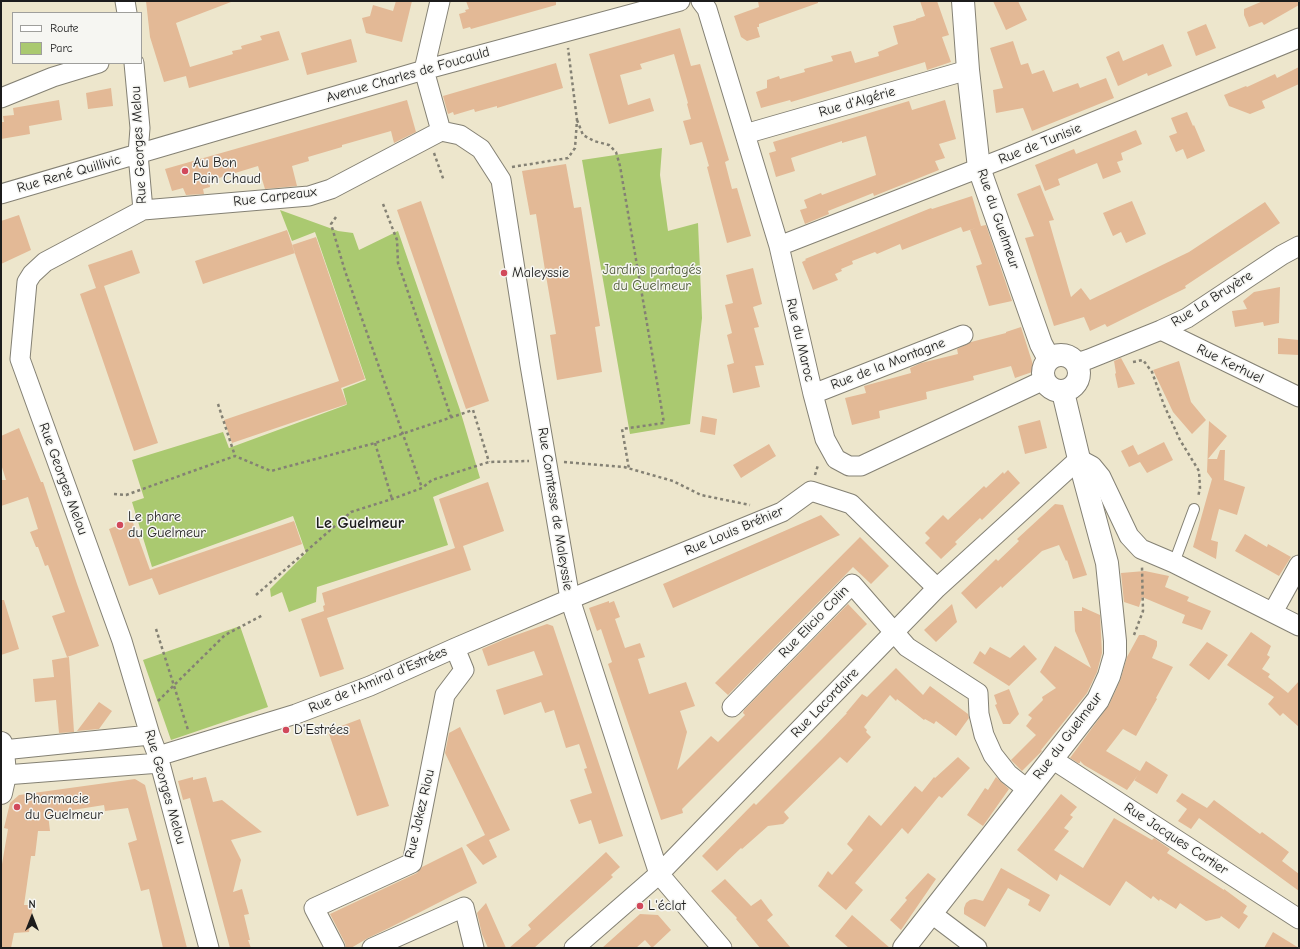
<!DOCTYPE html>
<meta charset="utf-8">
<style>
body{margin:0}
#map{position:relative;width:1300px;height:949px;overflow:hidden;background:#ede6cc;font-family:"Comic Neue",sans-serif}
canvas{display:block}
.frame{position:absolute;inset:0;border:2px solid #1c1c1c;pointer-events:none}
.legend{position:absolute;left:12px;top:12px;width:130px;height:52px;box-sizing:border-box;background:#f6f6f2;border:1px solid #9f9f9c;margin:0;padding:5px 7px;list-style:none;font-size:12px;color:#1c1c1c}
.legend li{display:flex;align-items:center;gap:8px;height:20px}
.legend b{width:20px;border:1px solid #9f9f9c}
.north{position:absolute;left:12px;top:897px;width:40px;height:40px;-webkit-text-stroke:3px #f6f6f2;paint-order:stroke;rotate:0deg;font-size:11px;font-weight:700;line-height:16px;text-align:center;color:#1c1c1c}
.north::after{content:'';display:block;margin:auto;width:14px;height:18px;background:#1c1c1c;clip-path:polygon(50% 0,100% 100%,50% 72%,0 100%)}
</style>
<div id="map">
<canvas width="1300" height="949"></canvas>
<div class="frame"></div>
<ul class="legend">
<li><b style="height:5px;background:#fff"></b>Route</li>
<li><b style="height:11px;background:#aac970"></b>Parc</li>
</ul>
<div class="north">N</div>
</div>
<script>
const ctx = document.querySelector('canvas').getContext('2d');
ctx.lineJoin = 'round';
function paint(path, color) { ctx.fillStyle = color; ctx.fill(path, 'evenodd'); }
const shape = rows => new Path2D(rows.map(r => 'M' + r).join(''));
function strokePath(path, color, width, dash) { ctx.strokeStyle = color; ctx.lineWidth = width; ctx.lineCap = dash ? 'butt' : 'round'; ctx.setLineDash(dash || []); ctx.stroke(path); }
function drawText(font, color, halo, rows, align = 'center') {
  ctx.font = font + ' "Comic Neue",sans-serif'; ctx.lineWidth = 3; ctx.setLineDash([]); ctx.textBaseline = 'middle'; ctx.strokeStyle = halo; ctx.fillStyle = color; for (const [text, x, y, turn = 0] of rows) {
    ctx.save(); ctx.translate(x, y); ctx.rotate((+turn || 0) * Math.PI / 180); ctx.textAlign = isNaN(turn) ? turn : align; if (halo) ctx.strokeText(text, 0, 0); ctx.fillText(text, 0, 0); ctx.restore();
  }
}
const green = shape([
 [662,148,660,175,668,231,698,223,702,318,690,424,630,434,582,160],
 [280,210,338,231,353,233,359,250,398,231,460,410,480,478,433,497,448,545,317,587,316,602,289,612,282,592,271,597,270,589,306,553,293,516,152,567,132,502,144,498,132,460,223,432,229,448,346,405,347,404,343,389,366,380,315,232,292,241],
 [240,626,268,707,171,740,143,660]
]);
const building = shape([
 [146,1,230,1,231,2,176,23,190,67,233,54,232,51,242,49,241,46,262,40,260,36,279,31,289,60,189,88,186,76,164,82,150,37],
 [396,1,412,1,402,42,366,33,362,18,370,16,373,5,393,11],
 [466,1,556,1,556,5,471,29,470,27,463,29,459,14,466,12,465,10,469,9],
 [758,1,818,1,818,3,759,24,759,27,757,27,760,37,747,41,741,37,734,16,759,7],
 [920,1,937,1,949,35,942,37,951,62,927,70,925,62,791,102,790,100,761,108,756,92,767,88,767,80,779,76,780,79,805,72,804,69,833,61,831,56,851,51,855,63,879,56,878,52,898,44,893,26,916,20,916,19,925,16],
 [993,1,1018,1,1027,20,1006,30],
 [1263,1,1299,1,1299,5,1264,25,1262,22,1249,27,1244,15,1244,9],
 [1206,24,1216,48,1196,56,1187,32],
 [680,28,691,66,700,64,729,160,725,162,732,189,737,188,751,236,727,243,707,167,709,166,702,142,690,145,683,121,691,119,687,104,688,103,674,54,640,64,642,69,620,75,628,105,650,98,654,111,609,124,589,54],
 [351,39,357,62,307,75,301,53],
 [1013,41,1021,65,1028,63,1032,74,1044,70,1053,92,1078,83,1080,88,1106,78,1114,98,1032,131,1023,108,996,113,993,90,1003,88,990,48],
 [1163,44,1172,66,1148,76,1147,73,1118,86,1106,57,1119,51,1123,61],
 [556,63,563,88,497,108,497,106,475,112,474,109,454,115,453,112,448,114,443,96],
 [1299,67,1299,84,1262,101,1265,108,1250,114,1229,106,1224,95,1246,86,1247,87,1275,74,1277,78],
 [111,88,113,106,88,109,86,93],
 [59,100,62,120,29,126,30,134,1,139,1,122,4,122,3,116,14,115,13,108],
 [407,100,416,132,394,143,391,131,342,145,342,147,308,157,309,161,292,166,297,186,265,189,258,166,209,181,210,187,203,189,204,194,186,195,183,188,172,191,165,169],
 [945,100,956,139,939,144,945,158,935,161,939,170,874,196,873,193,828,211,829,214,805,224,800,210,807,208,804,200,821,193,822,195,876,175,866,136,842,143,842,141,791,158,795,171,776,177,769,153,776,151,773,142,909,101,912,110],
 [1187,112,1193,126,1194,125,1205,151,1187,159,1183,149,1176,152,1169,136,1177,133,1171,118],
 [1136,130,1142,144,1121,153,1123,160,1117,162,1121,172,1103,179,1097,163,1058,179,1060,185,1045,191,1035,165,1074,149,1076,154],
 [566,164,574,208,581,207,600,326,595,327,602,372,557,380,550,335,556,334,545,270,536,214,530,215,522,171],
 [1040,185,1054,220,1049,221,1071,297,1081,288,1090,300,1189,252,1265,202,1280,223,1185,286,1186,288,1107,327,1105,324,1090,331,1084,317,1054,326,1025,238,1034,236,1017,194],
 [972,196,981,226,986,225,1012,301,989,306,976,266,982,264,970,230,976,228,963,232,961,227,902,250,900,244,877,254,875,252,852,261,853,264,841,269,842,271,835,274,838,280,813,290,802,262,806,260,805,259,931,208,932,209],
 [421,201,489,401,466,409,397,210],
 [1132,201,1146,234,1126,243,1121,232,1113,236,1103,213],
 [19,215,31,250,1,264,1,221],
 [287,230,295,253,203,284,195,261],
 [316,237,365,379,341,388,347,404,232,443,224,420,339,381,292,245],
 [132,250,140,273,104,286,158,443,134,451,80,294,96,288,88,265],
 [753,268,762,304,753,307,759,327,754,328,764,365,755,366,760,387,733,393,727,365,734,363,727,335,732,333,725,305,733,303,726,275],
 [1280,287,1279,323,1264,326,1263,322,1235,327,1232,311,1247,309,1243,301,1254,292],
 [1021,327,1035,371,1015,378,1011,366,973,376,974,380,926,392,927,399,879,411,880,418,852,425,845,398,866,393,864,386,911,373,910,368,921,363,958,354,957,349,971,342,1006,333,1006,332],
 [1278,338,1299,340,1299,355,1278,354],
 [1121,358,1135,384,1118,388,1115,374,1116,373,1114,361],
 [1179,361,1191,402,1206,420,1192,434,1173,412,1153,370],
 [702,416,717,419,715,435,700,432],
 [1040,420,1047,448,1025,454,1018,426],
 [1209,421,1227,436,1208,459,1217,459,1220,450,1225,450,1224,480,1245,487,1237,515,1219,509,1211,540,1218,542,1216,559,1193,547,1212,479,1207,472],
 [19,428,41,482,43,482,77,584,99,646,67,657,52,616,65,612,48,565,45,566,38,547,36,547,30,532,38,529,28,497,1,506,1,480,6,480,1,464,1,436],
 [1164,442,1173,460,1147,473,1140,462,1129,467,1121,451,1133,445,1138,455],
 [769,444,776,456,741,478,733,465],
 [1008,470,1020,483,982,520,980,518,955,542,957,544,941,559,925,543,930,538,925,533,943,515,948,520,984,486,986,488,1003,472,1004,474],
 [488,482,504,531,463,546,471,570,327,618,344,669,320,677,301,619,324,611,323,606,325,605,322,593,455,548,439,499],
 [1055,504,1063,505,1087,575,1073,579,1067,560,1066,561,1059,545,1042,551,1002,588,1001,586,976,609,961,593,996,559,998,561,1019,541,1017,539],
 [821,515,840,535,673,608,663,584],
 [132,520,150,570,294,521,302,544,159,595,152,578,129,586,109,529],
 [1245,534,1267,547,1268,544,1291,557,1279,576,1235,551],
 [860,537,889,566,871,584,853,567,728,695,715,683],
 [1145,571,1169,576,1165,587,1189,597,1187,601,1211,611,1202,630,1182,623,1185,615,1142,597,1139,607,1124,602,1121,573],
 [1,600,4,600,19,649,1,655],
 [609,601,609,603,614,601,620,617,615,619,625,648,640,643,645,657,638,659,649,694,686,682,695,706,680,711,687,732,677,770,711,736,718,742,745,715,743,713,744,710,848,604,867,624,682,809,683,813,661,820,608,664,612,662,601,629,597,631,589,608],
 [952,604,957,622,936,642,924,630],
 [1082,607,1100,615,1102,653,1097,672,1087,693,1041,750,1042,751,1022,771,1011,760,1036,735,1026,726,1032,718,1028,715,1043,700,1042,697,1056,688,1040,672,1055,646,1091,668,1075,631,1074,611,1082,611],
 [547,624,553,626,623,836,599,844,591,820,579,824,570,800,592,793,584,769,587,768,579,744,566,748,554,710,545,713,541,702,504,715,496,690,543,675,534,651,488,666,482,649,505,639],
 [1251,632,1271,646,1267,655,1270,657,1262,669,1270,674,1268,677,1288,693,1299,681,1299,727,1283,713,1280,716,1268,704,1274,697,1227,665],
 [1139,635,1144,635,1157,641,1157,646,1152,658,1173,667,1156,698,1157,699,1136,736,1123,729,1106,751,1140,771,1146,761,1168,775,1157,794,1134,780,1138,775,1127,790,1084,765,1080,761,1080,763,1078,763,1070,758,1109,705,1120,681,1127,657],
 [1207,642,1228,655,1209,680,1189,665],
 [1024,645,1037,659,1009,686,973,663,980,651,985,655,990,647,1010,658],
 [69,657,74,732,59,733,56,700,35,702,33,679,54,677,52,660],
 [896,668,923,695,930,686,968,714,969,718,956,736,936,721,934,724,925,719,924,720,897,699,896,701,890,695,864,727,867,730,866,732,871,737,847,763,840,757,784,812,789,818,783,824,768,826,742,849,741,848,717,871,702,856,753,804,754,803,756,805,822,739,847,713,846,713,862,694,867,697],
 [1009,689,1019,714,1010,724,1003,724,995,705,997,704,994,695],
 [99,702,112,711,99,729,77,731],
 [360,719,389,806,357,816,328,731],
 [460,727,510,830,489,840,497,857,483,865,466,845,485,835,445,753,449,733],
 [958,757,970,768,942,798,939,796,908,834,902,828,855,883,863,890,846,910,818,886,828,871,832,875,853,850,847,844,869,815,881,826,915,786,922,792,934,777,935,778],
 [193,777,193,780,206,777,213,802,222,800,262,832,231,840,241,860,233,892,242,889,249,914,244,915,250,940,248,940,251,948,230,948,190,798,183,800,178,781],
 [996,777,1009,789,983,826,967,815,985,788,988,790],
 [135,779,145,785,187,948,163,948,149,889,141,891,128,843,137,840,128,808,105,811,104,805,48,814,50,831,38,831,35,856,31,856,24,905,33,905,29,932,14,933,11,948,1,948,1,870,8,829,4,828,10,803,19,795],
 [1182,793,1207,808,1214,800,1260,834,1262,832,1289,852,1282,861,1299,874,1299,891,1199,818,1191,829,1178,821,1187,809,1176,801],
 [1061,794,1077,807,1070,815,1073,817,1064,828,1069,831,1054,850,1083,868,1114,818,1152,840,1154,838,1170,849,1167,853,1224,890,1224,889,1247,906,1243,913,1248,916,1239,929,1221,916,1220,918,1206,921,1180,903,1176,909,1160,899,1159,901,1153,896,1151,899,1126,881,1110,906,1060,874,1057,881,1017,850],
 [462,847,477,883,389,928,368,938,351,948,346,948,345,943,330,914,417,873,422,867],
 [606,852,620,867,611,875,613,877,534,948,509,948,531,929,528,925],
 [1001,868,1050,895,1040,912,1028,905,1030,900,1008,888,985,927,964,914,964,908,966,903,970,900,975,899,983,901],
 [928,873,936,879,901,930,890,920,907,900,905,898],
 [725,879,751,906,761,899,773,915,767,920,791,948,760,948,736,919,737,918,711,891],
 [486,903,506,948,488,948,482,934,477,913],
 [640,914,658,915,671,930,652,948,645,940,636,948,602,948],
 [852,915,890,948,849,948,835,936],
 [1273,932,1299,948,1264,948]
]);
const path = shape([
 [577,120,583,135,594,141,609,145,616,152,620,166,664,423,622,429,629,469],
 [434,153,444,181],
 [512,167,568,158,575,148,577,120,568,48],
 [383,204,397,240,398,263,451,417],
 [336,217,331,224,345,271,422,488],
 [1133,362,1143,360,1152,372,1164,405,1180,440,1199,471,1200,488,1198,497],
 [218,404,235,456],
 [375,443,392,499],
 [564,462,624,467,673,481,701,495,750,505],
 [815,475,818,465],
 [114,494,126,495,235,456,271,471,375,443,473,410,489,462],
 [256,595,351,512,392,499,422,488,432,480,489,462,529,461],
 [156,629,188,730],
 [1134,635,1143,611,1142,567],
 [158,701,225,635,263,615]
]);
const service = shape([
 [1174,563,1194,509]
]);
const minor = shape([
 [125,1,127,13],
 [440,1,424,70,441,131,460,135,481,149,501,180,530,365,570,599,659,874,722,948],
 [701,1,707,9,779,246,813,394,825,439,836,459,849,466,861,466,1044,380],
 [134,63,140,128,138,154,143,210,45,262,32,274,27,282,20,359,122,641,150,735,158,756,209,948],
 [1,98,53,77,99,63],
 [745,134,968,70],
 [1,194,424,70,680,1],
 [143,210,309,196,331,189,441,131],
 [779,246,1005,158,1299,38],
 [1161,330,1299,397],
 [1077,363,1089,359,1161,330,1187,318,1282,255,1299,246],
 [813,394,963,335],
 [1273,612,1299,565],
 [732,707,852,584,907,647,978,693,979,714,984,735,993,755,1008,774,1027,789],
 [3,750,150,735],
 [158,756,296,714,370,686,455,648,570,599,782,512,811,491,851,504,937,588],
 [1052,759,1299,919],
 [5,775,160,763],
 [932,914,977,948],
 [335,948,314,908,412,863,445,695,464,670,455,648],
 [372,948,464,907,474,948],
 [574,948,659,874,937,588,1079,459,1092,466,1101,477,1129,536,1141,549,1174,563,1299,626]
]);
const tertiary = shape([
 [963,1,968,70,979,168,1041,344,1049,359],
 '1043 373a18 18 0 1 1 36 0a18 18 0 1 1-36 0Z',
 [1,743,3,750,5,775,1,793],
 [904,948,1098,700,1109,676,1115,655,1115,641,1107,563,1079,459,1063,392]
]);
const markers = [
 [185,171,4,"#d1495b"],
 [504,273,4,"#d1495b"],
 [120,525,4,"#d1495b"],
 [286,730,4,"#d1495b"],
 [17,807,4,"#d1495b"],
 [640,906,4,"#d1495b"]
];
const streetNames = [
 ["Avenue Charles de Foucauld",408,75,-16],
 ["Rue d'Algérie",857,102,-16],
 ["Rue de Tunisie",1040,144,-22],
 ["Rue Georges Melou",139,145,-93],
 ["Rue René Quillivic",69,174,-16],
 ["Rue Carpeaux",275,197,-7],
 ["Rue du Guelmeur",998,219,71],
 ["Rue La Bruyère",1212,299,-32],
 ["Rue du Maroc",800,340,77],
 ["Rue de la Montagne",888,364,-21],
 ["Rue Kerhuel",1230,364,26],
 ["Rue Georges Melou",63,479,70],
 ["Rue Comtesse de Maleyssie",555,509,81],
 ["Rue Louis Bréhier",734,531,-23],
 ["Rue Elicio Colin",814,622,-46],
 ["Rue de l'Amiral d'Estrées",378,680,-23],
 ["Rue Lacordaire",825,703,-46],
 ["Rue du Guelmeur",1068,736,-53],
 ["Rue Georges Melou",165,787,74],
 ["Rue Jakez Riou",420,814,-77],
 ["Rue Jacques Cartier",1176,839,33]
];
const poiNames = [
 ["Au Bon",193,163],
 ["Pain Chaud",193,179],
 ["Maleyssie",512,273],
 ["Le phare",128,517],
 ["du Guelmeur",128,533],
 ["D'Estrées",294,730],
 ["Pharmacie",25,799],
 ["du Guelmeur",25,815],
 ["L'éclat",648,906]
];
const parkNames = [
 ["Jardins partagés",652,270],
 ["du Guelmeur",652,286]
];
const quarterNames = [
 ["Le Guelmeur",360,523]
];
paint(green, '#aac970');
paint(building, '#e3b996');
strokePath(service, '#848174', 12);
strokePath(minor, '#848174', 21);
strokePath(tertiary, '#848174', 24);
strokePath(path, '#848174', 2.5, [3, 3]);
strokePath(service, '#fff', 10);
strokePath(minor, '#fff', 19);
strokePath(tertiary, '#fff', 22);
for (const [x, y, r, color] of markers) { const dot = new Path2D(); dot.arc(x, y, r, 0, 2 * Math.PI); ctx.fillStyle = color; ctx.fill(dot); strokePath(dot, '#f6f6f2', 1.5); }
drawText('14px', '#1c1c1c', '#f6f6f2', streetNames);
drawText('14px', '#1c1c1c', '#f6f6f2', poiNames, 'left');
drawText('14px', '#4e5939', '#f6f6f2', parkNames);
drawText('bold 16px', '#1c1c1c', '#f6f6f2', quarterNames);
</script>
